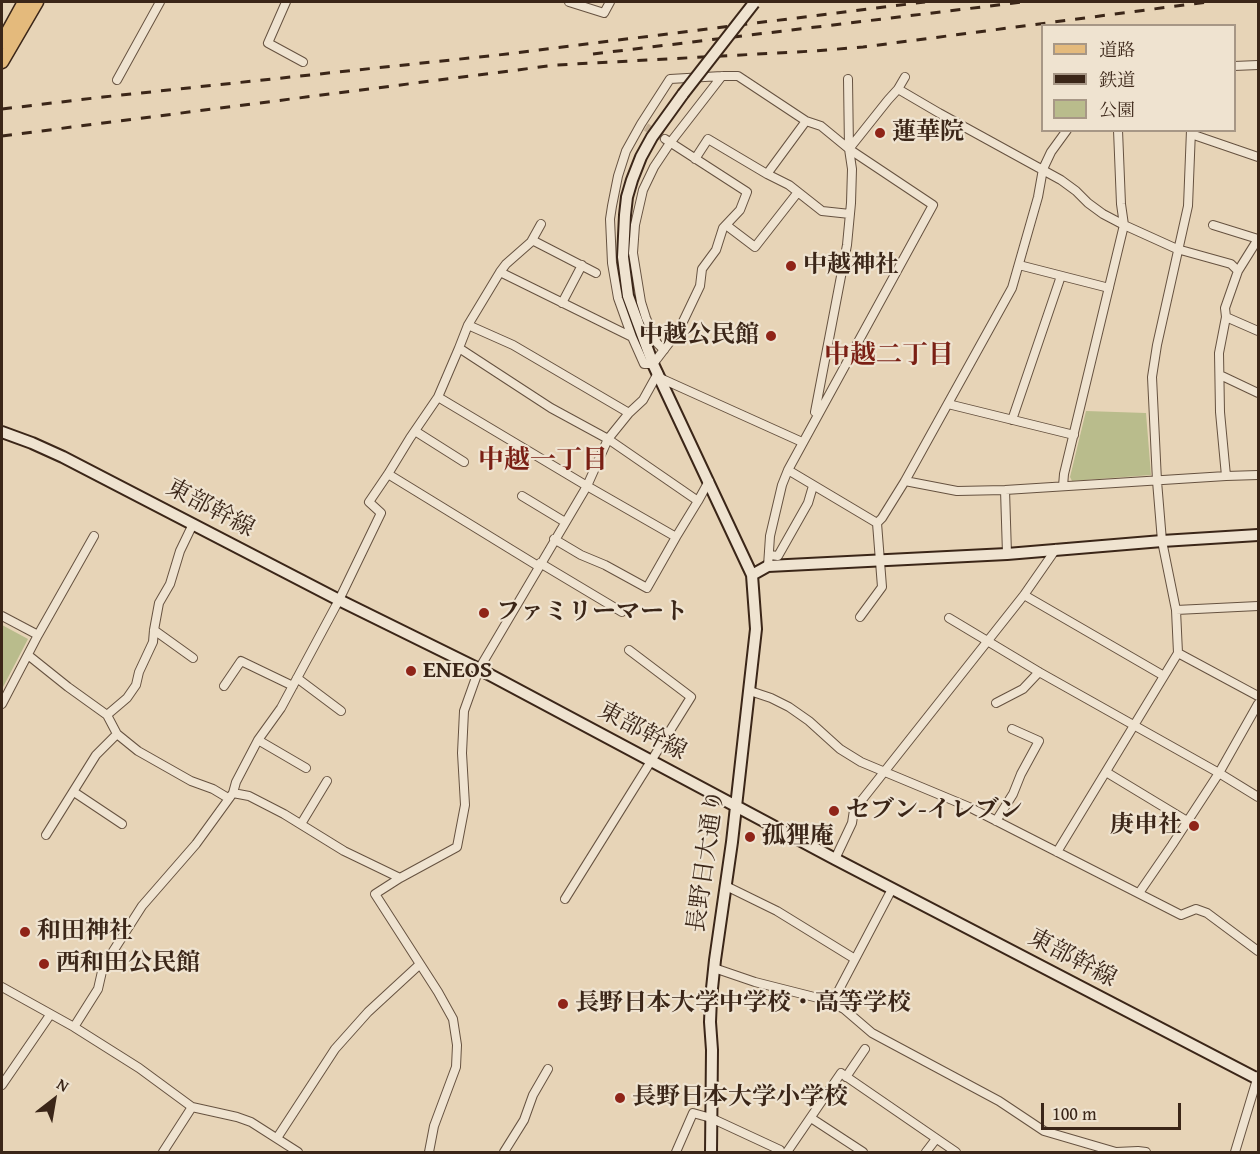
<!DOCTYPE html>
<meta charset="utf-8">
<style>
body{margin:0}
#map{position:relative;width:1260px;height:1154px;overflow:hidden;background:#e7d4b7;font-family:"Gentium Book Plus","Noto Serif JP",serif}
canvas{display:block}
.frame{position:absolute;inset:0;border:3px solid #3b2618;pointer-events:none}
.legend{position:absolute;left:1041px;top:24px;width:195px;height:108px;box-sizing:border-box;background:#efe3d0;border:2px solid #a79786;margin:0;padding:8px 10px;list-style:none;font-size:18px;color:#3b2618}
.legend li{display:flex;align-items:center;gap:12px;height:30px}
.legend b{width:30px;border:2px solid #a79786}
.north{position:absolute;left:24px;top:1070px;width:60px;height:60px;-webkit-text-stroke:4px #efe3d0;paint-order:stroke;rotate:31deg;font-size:16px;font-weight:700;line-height:24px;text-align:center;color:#3b2618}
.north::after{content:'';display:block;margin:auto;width:21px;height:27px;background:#3b2618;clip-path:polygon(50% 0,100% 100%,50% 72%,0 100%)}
.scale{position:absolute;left:1041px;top:1103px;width:140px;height:27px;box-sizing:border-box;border:3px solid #3b2618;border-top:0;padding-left:8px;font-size:18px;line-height:21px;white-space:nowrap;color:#3b2618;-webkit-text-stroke:4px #efe3d0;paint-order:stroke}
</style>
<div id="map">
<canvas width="1260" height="1154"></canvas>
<div class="frame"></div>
<ul class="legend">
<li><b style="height:8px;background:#e4ba7c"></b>道路</li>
<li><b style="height:8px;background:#3b2618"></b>鉄道</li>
<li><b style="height:16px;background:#b9bc8c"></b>公園</li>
</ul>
<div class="north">N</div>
<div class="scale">100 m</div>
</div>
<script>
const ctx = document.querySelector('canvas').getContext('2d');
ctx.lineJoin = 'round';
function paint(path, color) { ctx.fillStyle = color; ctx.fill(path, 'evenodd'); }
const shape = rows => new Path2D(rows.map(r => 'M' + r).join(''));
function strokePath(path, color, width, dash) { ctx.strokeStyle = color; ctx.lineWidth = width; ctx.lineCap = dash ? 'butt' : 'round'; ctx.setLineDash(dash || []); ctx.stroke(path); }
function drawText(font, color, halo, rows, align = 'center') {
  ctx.font = font + ' "Gentium Book Plus","Noto Serif JP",serif'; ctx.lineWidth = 4.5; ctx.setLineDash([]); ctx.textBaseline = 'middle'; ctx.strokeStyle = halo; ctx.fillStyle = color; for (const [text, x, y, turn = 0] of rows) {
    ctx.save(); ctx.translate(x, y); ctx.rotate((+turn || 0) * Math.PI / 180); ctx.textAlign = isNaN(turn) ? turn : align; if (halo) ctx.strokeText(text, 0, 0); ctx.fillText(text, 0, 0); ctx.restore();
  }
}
const green = shape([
 [1086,411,1146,413,1151,475,1072,481,1070,477],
 [2,625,28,639,2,689]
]);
const streetTunnel = shape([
 [646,127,665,139]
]);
const street = shape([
 [286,2,268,43,303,62],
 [569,2,604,13,610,2],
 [1234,66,1258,65],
 [117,80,160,2],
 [898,89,939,113,1061,180,1076,191,1088,203,1103,214,1124,225,1177,249,1231,264,1238,271,1225,308,1226,317,1219,353,1220,412,1226,476],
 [1191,134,1258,157],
 [849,149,888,100,898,89,905,77],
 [695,159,708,139,767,174,789,185,822,211,850,214],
 [726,225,755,247,798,192],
 [1213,225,1258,239],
 [532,240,596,273],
 [1019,265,1109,288],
 [1238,271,1258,239],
 [500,272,632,337,644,364,653,364,679,330,700,286,702,269,716,250,723,228,740,210,747,192,665,139],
 [562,303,582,265],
 [1226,317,1258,331],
 [468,325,513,345,629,413],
 [632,337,618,298,612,263,610,219,612,206,618,176,626,151,641,124,670,79,722,76,738,76,806,121,767,174],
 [459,348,468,325,500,272,506,264,531,242,541,224],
 [664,350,657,343,646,318,641,302,633,253,635,225,643,190,654,167,670,143,722,76],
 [1220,375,1258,393],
 [660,378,802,442],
 [438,397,587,486,676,537,698,501],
 [948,404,1074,435],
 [815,412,847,245,851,203,852,169,849,149,848,79],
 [1012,420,1061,276],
 [415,431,464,462],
 [788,470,877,523],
 [388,474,538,566],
 [905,481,957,491,1005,490,1226,476,1258,475],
 [1063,486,1064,474,1124,225,1121,204,1118,130],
 [1005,490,1007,554],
 [522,496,565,522],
 [554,539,581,555,605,565,647,588,676,537],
 [769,555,778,556,808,503,813,486],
 [540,563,622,612],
 [768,566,770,536,782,485,788,470,933,205,849,149,821,126,806,121],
 [1024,595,1164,676],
 [1176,610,1258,606],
 [2,616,38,635],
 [860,617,882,587,877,523,882,518,905,481,1012,288,1038,197,1043,169,1051,152,1067,130],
 [949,618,1039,672,1219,773,1258,797],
 [154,630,193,658],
 [1178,653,1258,696],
 [28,655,68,687,107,715,117,734,138,751,191,781,213,789,228,798],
 [297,678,341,711],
 [224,686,241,661,293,686],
 [750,691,771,698,789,707,809,721,840,749,861,762,969,807,1181,915,1196,909,1207,913,1258,951],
 [996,703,1023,689,1039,672],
 [2,704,38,635,94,536],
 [107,715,127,698,136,685,139,672,153,642,154,630,159,603,170,584,180,551,193,524],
 [258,740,306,768],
 [1106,772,1187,821],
 [74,792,122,824],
 [233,793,249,796,284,814,344,851,400,878,375,894,438,992,453,1019,457,1045,456,1067,434,1126,429,1152],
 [996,821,1013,794,1021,774,1039,741,1012,729],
 [301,824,327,781],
 [46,835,96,755,117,734],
 [1057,852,1178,653,1176,610,1162,541,1157,481,1152,377,1157,345,1188,206,1191,130],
 [835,859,852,823,854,810,1024,595,1056,549],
 [400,878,457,847,465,805,462,753,464,711,479,669,587,486,608,439,629,413,643,400,658,373],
 [726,886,777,911,855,959],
 [1139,893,1172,845,1219,773,1258,704],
 [565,899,691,697,629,650],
 [714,968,755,982,826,1000,844,1009,872,1033,999,1101,1044,1131,1116,1152,1138,1151,1146,1152],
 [2,987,74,1027,139,1068,192,1107,237,1117,251,1122,298,1152],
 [832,1003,892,889],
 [74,1027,98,989,103,967,142,906,196,844,233,793,236,782,258,740,281,708,339,600,381,513,369,502,388,474,410,438,438,397,459,348,551,408,608,439,698,501,709,481],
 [846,1077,865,1049],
 [2,1085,50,1015],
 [811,1118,863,1152],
 [277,1138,335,1049,368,1012,419,965],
 [163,1152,192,1107],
 [504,1152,524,1120,533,1095,548,1069],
 [676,1152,693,1113,711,1118,780,1150,780,1152],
 [787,1152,841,1073,956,1152],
 [926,1152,936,1139],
 [1235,1152,1258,1076]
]);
const secondary = shape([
 [683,94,652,137,641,157,632,180,627,197,625,215,623,257,628,296,653,364,752,575,756,629,732,842,715,960,711,998,710,1022,712,1050,711,1152],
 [2,432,32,443,63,457,339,600,479,669,835,859,1258,1079],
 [752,575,768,566,1007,554,1162,541,1258,535]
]);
const primary = shape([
 [2,42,24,2],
 [2,62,37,2]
]);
const rail = shape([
 [593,54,1023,2],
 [2,109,103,97,498,55,925,2],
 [2,136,556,65,814,51,863,47,1207,2]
]);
const secondaryBridge = shape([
 [683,94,754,3]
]);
const markers = [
 [880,133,6,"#8f2418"],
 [791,266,6,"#8f2418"],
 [771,336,6,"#8f2418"],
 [484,613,6,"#8f2418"],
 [411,671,6,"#8f2418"],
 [834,811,6,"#8f2418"],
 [1194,826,6,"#8f2418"],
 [750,837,6,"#8f2418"],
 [25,932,6,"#8f2418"],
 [44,964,6,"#8f2418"],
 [563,1004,6,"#8f2418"],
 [620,1098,6,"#8f2418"]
];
const poiNames = [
 ["蓮華院",892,133],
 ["中越神社",803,266],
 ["中越公民館",759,336,"right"],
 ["ファミリーマート",496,613],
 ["ENEOS",423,671],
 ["セブン-イレブン",846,811],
 ["庚申社",1182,826,"right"],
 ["孤狸庵",762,837],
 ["和田神社",37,932],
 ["西和田公民館",56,964],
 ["長野日本大学中学校・高等学校",575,1004],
 ["長野日本大学小学校",632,1098]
];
const streetNames = [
 ["東部幹線",210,509,28],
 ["東部幹線",642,732,28],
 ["長野日大通り",707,861,-82],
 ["東部幹線",1072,959,28]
];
const neighbourhoodNames = [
 ["中越二丁目",889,356],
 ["中越一丁目",543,461]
];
paint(green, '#b9bc8c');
strokePath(streetTunnel, '#c5b197', 8, [8, 4]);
strokePath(street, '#665240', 10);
strokePath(secondary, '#3b2618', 14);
strokePath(primary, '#3b2618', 15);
strokePath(street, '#efe3d0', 8);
strokePath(secondary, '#efe3d0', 10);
strokePath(primary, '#e4ba7c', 12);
strokePath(rail, '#3b2618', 3, [10, 10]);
strokePath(secondaryBridge, '#3b2618', 14, []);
strokePath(secondaryBridge, '#efe3d0', 10);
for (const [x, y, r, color] of markers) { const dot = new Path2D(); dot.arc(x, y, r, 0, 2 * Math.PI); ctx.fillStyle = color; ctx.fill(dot); strokePath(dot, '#efe3d0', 2); }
drawText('bold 24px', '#3b2618', '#efe3d0', poiNames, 'left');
drawText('24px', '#3b2618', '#efe3d0', streetNames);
drawText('bold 26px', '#7a1f14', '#efe3d0', neighbourhoodNames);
</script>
